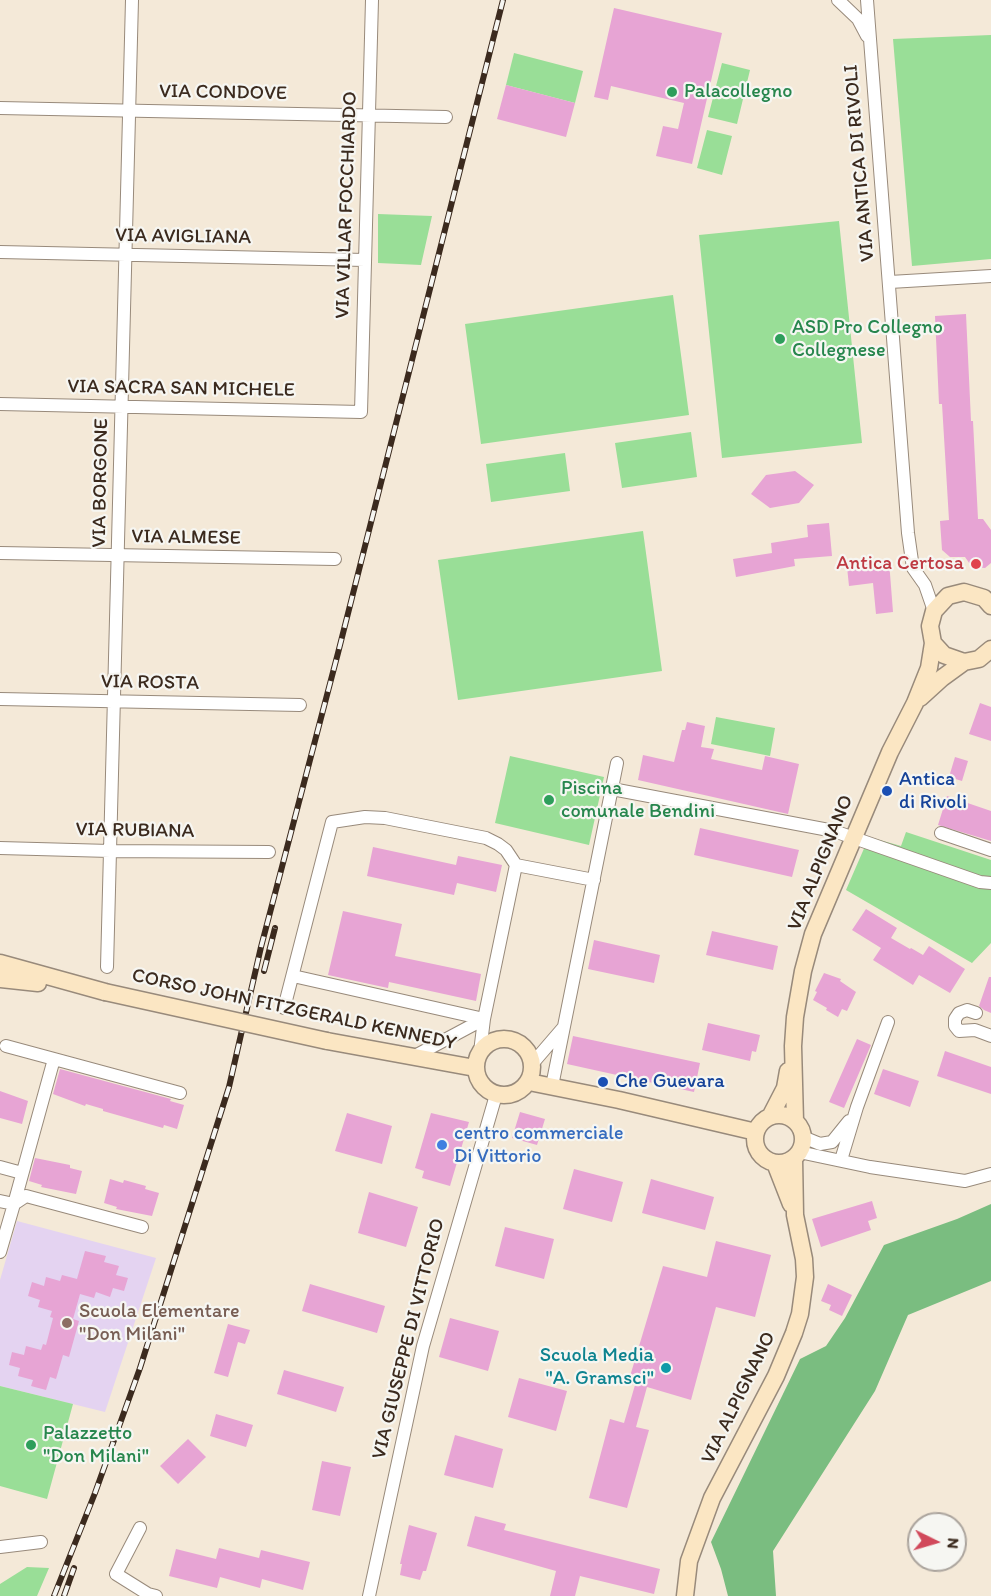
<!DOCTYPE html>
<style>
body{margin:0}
#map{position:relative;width:991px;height:1596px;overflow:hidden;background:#f4e9d8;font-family:Itim,sans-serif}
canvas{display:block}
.north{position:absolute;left:907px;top:1512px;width:60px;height:60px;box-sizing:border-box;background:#f6f6f2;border:2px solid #aba49d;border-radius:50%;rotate:95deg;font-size:16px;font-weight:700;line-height:24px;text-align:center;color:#3b2a1e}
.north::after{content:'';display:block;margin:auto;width:21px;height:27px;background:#d1495b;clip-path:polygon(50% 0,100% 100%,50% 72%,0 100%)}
</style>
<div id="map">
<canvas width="991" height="1596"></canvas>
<div class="north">N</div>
</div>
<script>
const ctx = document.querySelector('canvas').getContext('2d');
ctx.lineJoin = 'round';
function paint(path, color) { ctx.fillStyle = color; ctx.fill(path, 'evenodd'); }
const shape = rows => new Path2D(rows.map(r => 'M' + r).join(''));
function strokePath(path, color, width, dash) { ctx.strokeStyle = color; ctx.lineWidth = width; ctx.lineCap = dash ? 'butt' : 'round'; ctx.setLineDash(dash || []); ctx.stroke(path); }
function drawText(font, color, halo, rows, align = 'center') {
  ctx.font = font + ' Itim,sans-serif'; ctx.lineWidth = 4.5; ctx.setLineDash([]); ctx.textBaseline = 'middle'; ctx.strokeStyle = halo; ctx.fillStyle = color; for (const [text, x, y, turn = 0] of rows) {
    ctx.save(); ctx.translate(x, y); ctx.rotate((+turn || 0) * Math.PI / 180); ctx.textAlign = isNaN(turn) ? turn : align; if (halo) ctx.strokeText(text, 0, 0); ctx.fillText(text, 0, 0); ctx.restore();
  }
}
const built = shape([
 [17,1221,156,1258,105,1412,0,1386,0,1280]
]);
const green = shape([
 [991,35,991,259,912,266,893,39],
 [514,53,583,71,575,103,506,85],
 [722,63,750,70,737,124,708,117],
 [707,130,732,136,722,175,697,168],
 [378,214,432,216,421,265,378,263],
 [839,221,862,443,722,458,699,235],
 [673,295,689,415,481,444,465,324],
 [691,432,697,477,622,488,615,443],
 [565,453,570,491,491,502,486,464],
 [643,531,662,671,458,700,438,560],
 [716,717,775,728,770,756,711,744],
 [510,756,604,777,589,845,495,823],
 [906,832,991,860,991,943,972,963,846,890,869,837,901,846],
 [0,1386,73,1404,47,1499,0,1486],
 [27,1567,49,1568,37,1596,0,1596,0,1584]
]);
const forest = shape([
 [991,1204,991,1281,908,1315,875,1391,773,1551,776,1596,728,1596,721,1569,711,1542,800,1359,826,1346,845,1318,884,1245,957,1219]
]);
const building = shape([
 [614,8,722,33,692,164,656,156,663,126,678,129,684,103,611,86,608,100,594,97],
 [506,85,575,103,566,137,497,119],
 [966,314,971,421,973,421,978,519,983,519,991,530,991,563,985,568,972,567,965,557,950,557,942,550,940,521,949,520,942,404,939,404,935,316],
 [795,471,814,485,799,503,770,508,751,494,766,475],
 [829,523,832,556,794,559,795,566,736,577,733,559,772,553,771,543,808,537,807,525],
 [889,561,893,612,876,614,873,583,849,586,847,567],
 [980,703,991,707,991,741,969,734],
 [687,722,705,726,701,747,714,749,711,759,762,770,765,756,799,764,788,814,638,780,643,755,674,762,682,730,685,730],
 [955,757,968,761,962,781,949,777],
 [947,796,991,811,991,841,938,825],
 [700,828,799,850,792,877,694,855],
 [373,847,456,865,458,856,502,865,496,892,457,883,454,895,367,876],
 [866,909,897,928,891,938,910,949,911,948,923,955,929,946,965,969,950,993,919,975,913,985,873,960,881,948,852,930],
 [343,911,402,924,395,956,481,974,476,1001,389,982,388,988,328,975],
 [712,931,778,946,773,970,706,955],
 [594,940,660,955,654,983,588,969],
 [824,973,841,979,840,981,856,992,847,1011,842,1009,838,1017,826,1010,827,1008,813,1000,817,992,815,991],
 [989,977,991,977,991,1013,984,1010,979,1006],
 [708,1023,760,1035,756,1052,752,1051,750,1061,702,1050],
 [573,1036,700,1063,694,1092,567,1064],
 [857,1039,871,1045,844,1108,829,1102],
 [945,1051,991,1067,991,1094,937,1076],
 [60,1069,171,1099,170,1101,184,1105,177,1129,164,1125,163,1128,103,1111,103,1109,86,1104,85,1106,53,1094],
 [883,1069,919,1081,910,1107,874,1094],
 [0,1091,28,1101,22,1124,0,1118],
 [520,1112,545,1119,537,1145,512,1138],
 [347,1113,392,1126,382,1164,335,1151],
 [431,1113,469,1122,450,1186,422,1178,424,1171,415,1168],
 [35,1158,70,1165,70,1168,82,1171,76,1194,41,1187,42,1185,29,1181],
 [574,1169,623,1182,612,1222,563,1209],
 [110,1179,123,1183,124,1180,146,1186,145,1189,159,1193,152,1216,116,1209,117,1207,104,1203],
 [651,1179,714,1197,705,1230,642,1213],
 [369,1192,418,1207,406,1247,358,1233],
 [872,1201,877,1218,868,1221,871,1230,821,1247,812,1219],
 [505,1227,554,1239,544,1279,495,1266],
 [716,1241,771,1255,755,1317,716,1307,691,1400,647,1387,636,1427,649,1430,627,1508,589,1498,610,1419,624,1423,635,1385,628,1383,663,1266,707,1277],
 [85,1251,106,1256,104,1262,119,1266,116,1275,128,1278,124,1291,113,1288,110,1297,96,1292,94,1298,80,1294,73,1319,79,1321,69,1357,63,1355,56,1379,50,1377,46,1390,31,1386,33,1380,18,1376,20,1368,9,1365,12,1352,24,1355,26,1346,41,1350,43,1344,46,1345,53,1318,50,1317,52,1311,38,1307,40,1300,28,1296,32,1282,44,1286,46,1277,60,1281,62,1275,77,1279],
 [310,1284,385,1306,377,1333,302,1311],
 [828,1284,852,1295,842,1316,829,1310,831,1305,821,1301],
 [450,1318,499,1331,488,1371,439,1357],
 [228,1324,250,1330,245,1344,238,1342,228,1377,214,1373],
 [284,1370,344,1387,336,1412,277,1394],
 [519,1378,567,1391,556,1431,508,1417],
 [216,1414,253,1425,246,1447,210,1436],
 [455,1435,503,1449,493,1488,444,1475],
 [188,1439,206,1457,178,1484,160,1466],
 [322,1461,351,1467,340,1516,312,1510],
 [475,1516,506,1524,504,1530,660,1569,654,1594,580,1576,575,1596,550,1596,556,1571,467,1546],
 [409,1525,437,1533,426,1571,423,1571,420,1580,400,1575,402,1564,400,1564],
 [219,1548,259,1558,261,1550,310,1562,303,1590,262,1579,260,1588,220,1577,217,1588,169,1576,176,1549,216,1559]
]);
const street = shape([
 [838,0,858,19,867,36],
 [867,0,908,533,913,568,925,585,934,611],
 [0,108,446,117],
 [0,252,365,260],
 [890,282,991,276],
 [0,404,361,412,372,0],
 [0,553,335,559],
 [0,699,300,705],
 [612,789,834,831,980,882,991,883],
 [941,833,991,850],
 [0,848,110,851,269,852],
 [107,967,132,0],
 [293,976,484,1019],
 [284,1008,332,822,365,817,385,818,486,838,498,844,506,850,516,865],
 [976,1013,967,1010,959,1013,955,1019,955,1026,959,1031,975,1030,991,1036],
 [6,1046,180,1093],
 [480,1052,484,1019,516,865,594,880],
 [413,1057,484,1019],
 [532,1064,563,1028],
 [552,1086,617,763],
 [803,1137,820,1144,832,1142,849,1121],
 [799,1152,870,1167,965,1181,991,1174],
 [841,1160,857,1107,888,1022],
 [0,1167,22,1173],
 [0,1201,14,1204,0,1252],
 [14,1204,54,1059],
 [14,1204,26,1196,142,1227],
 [140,1528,116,1574,148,1594,156,1596],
 [0,1547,41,1542],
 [369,1596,423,1346,496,1095]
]);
const secondary = shape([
 [933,643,944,655,964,662],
 [920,698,942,678,964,662,979,659,991,649],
 [0,963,105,992],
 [0,979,38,983],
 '476 1067a28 28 0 1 1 56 0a28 28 0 1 1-56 0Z',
 [327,1041,475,1068],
 [529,1082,619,1100,756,1132],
 '755 1139a24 24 0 1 1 48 0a24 24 0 1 1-48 0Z',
 [770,1117,785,1088,788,1071],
 [795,1121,793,1046,795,1017,803,971,813,934,890,752,915,703,929,668,933,643,930,626,934,611,948,596,964,592,984,598,991,606],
 [775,1163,791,1204],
 [685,1596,689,1561,712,1498,776,1376,794,1333,800,1314,805,1277,804,1259,795,1215,794,1158]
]);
const rail = shape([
 [264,971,275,928],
 [54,1596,95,1493,140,1368,229,1087,261,947,338,653,503,0],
 [64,1596,74,1568]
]);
const secondaryBridge = shape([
 [105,992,327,1041]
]);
const markers = [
 [672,92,6,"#2e9e5b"],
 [780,339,6,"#2e9e5b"],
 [976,564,6,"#e0444e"],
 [887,791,6,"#1a4fb4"],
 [549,800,6,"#2e9e5b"],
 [603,1082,6,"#1a4fb4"],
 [442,1145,6,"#3f7fe0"],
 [67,1323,6,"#8d6e63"],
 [666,1368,6,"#0f9aa8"],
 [31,1445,6,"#2e9e5b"]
];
const leisureNames = [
 ["Palacollegno",684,92],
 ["ASD Pro Collegno",792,328],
 ["Collegnese",792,351],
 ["Piscina",561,789],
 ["comunale Bendini",561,812],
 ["Palazzetto",43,1434],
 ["\"Don Milani\"",43,1457]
];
const streetNames = [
 ["VIA CONDOVE",223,93,1],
 ["VIA ANTICA DI RIVOLI",860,163,-95],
 ["VIA VILLAR FOCCHIARDO",347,205,-88],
 ["VIA AVIGLIANA",183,237,1],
 ["VIA SACRA SAN MICHELE",181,389,1],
 ["VIA BORGONE",101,483,-89],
 ["VIA ALMESE",186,538,1],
 ["VIA ROSTA",150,683,1],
 ["VIA RUBIANA",135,831,1],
 ["VIA ALPIGNANO",821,863,-68],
 ["CORSO JOHN FITZGERALD KENNEDY",294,1010,12],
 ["VIA GIUSEPPE DI VITTORIO",409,1339,-76],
 ["VIA ALPIGNANO",739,1398,-64]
];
const healthNames = [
 ["Antica Certosa",964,564]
];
const transitNames = [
 ["Antica",899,780],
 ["di Rivoli",899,803],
 ["Che Guevara",615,1082]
];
const shopNames = [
 ["centro commerciale",454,1134],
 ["Di Vittorio",454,1157]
];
const educationNames = [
 ["Scuola Elementare",79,1312],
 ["\"Don Milani\"",79,1335]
];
const cultureNames = [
 ["Scuola Media",654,1356],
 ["\"A. Gramsci\"",654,1379]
];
paint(built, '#e4d3f1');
paint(green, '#99de97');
paint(forest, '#7abd80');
paint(building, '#e7a4d4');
strokePath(street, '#988a7b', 14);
strokePath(secondary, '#988a7b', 19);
strokePath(street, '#fff', 12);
strokePath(secondary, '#fbe6c3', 16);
strokePath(rail, '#3b2a1e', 6);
strokePath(rail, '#f6f6f2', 4, [11]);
strokePath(secondaryBridge, '#988a7b', 19, []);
strokePath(secondaryBridge, '#fbe6c3', 16);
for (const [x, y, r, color] of markers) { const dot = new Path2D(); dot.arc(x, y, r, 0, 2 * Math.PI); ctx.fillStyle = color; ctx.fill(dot); strokePath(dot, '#f6f6f2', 2); }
drawText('20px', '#27864d', '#f6f6f2', leisureNames, 'left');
drawText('20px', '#3b2a1e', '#f6f6f2', streetNames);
drawText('20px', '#be3a42', '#f6f6f2', healthNames, 'right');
drawText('20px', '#164399', '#f6f6f2', transitNames, 'left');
drawText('20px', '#366cbe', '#f6f6f2', shopNames, 'left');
drawText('20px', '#785e54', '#f6f6f2', educationNames, 'left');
drawText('20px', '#0d838f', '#f6f6f2', cultureNames, 'right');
</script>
